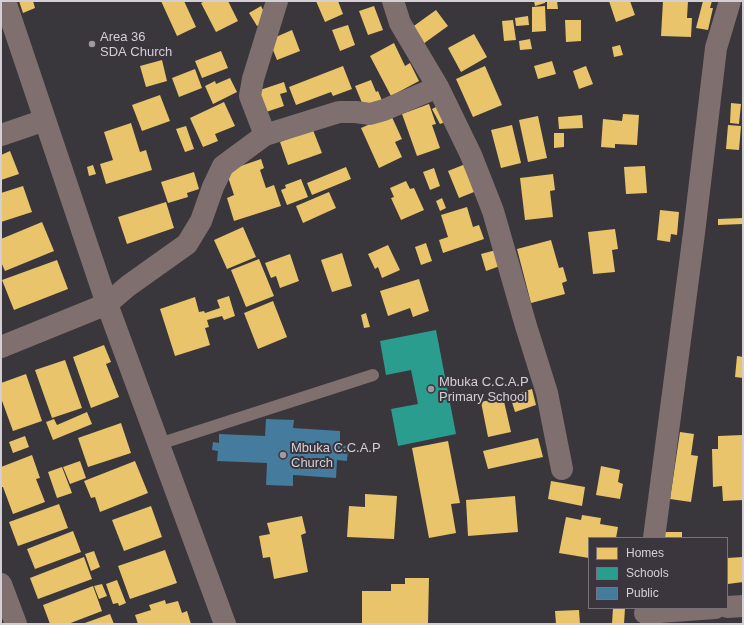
<!DOCTYPE html>
<style>
body{margin:0}
#map{position:relative;width:744px;height:625px;overflow:hidden;background:#3a373c;font-family:Arial,sans-serif}
canvas{display:block}
.frame{position:absolute;inset:0;border:2px solid #d4cfd5;pointer-events:none}
.legend{position:absolute;left:588px;top:537px;width:140px;height:72px;box-sizing:border-box;background:#3b353e;border:1px solid #78737a;margin:0;padding:5px 7px;list-style:none;font-size:12px;color:#d4cfd5}
.legend li{display:flex;align-items:center;gap:8px;height:20px}
.legend b{width:20px;border:1px solid #78737a}
</style>
<div id="map">
<canvas width="744" height="625"></canvas>
<div class="frame"></div>
<ul class="legend">
<li><b style="height:11px;background:#e9c46a"></b>Homes</li>
<li><b style="height:11px;background:#2a9d8f"></b>Schools</li>
<li><b style="height:11px;background:#457b9d"></b>Public</li>
</ul>
</div>
<script>
const ctx = document.querySelector('canvas').getContext('2d');
ctx.lineJoin = 'round';
function paint(path, color) { ctx.fillStyle = color; ctx.fill(path, 'evenodd'); }
const shape = rows => new Path2D(rows.map(r => 'M' + r).join(''));
function strokePath(path, color, width, dash) { ctx.strokeStyle = color; ctx.lineWidth = width; ctx.lineCap = dash ? 'butt' : 'round'; ctx.setLineDash(dash || []); ctx.stroke(path); }
function drawText(font, color, halo, rows, align = 'center') {
  ctx.font = font + ' Arial,sans-serif'; ctx.lineWidth = 4; ctx.setLineDash([]); ctx.textBaseline = 'middle'; ctx.strokeStyle = halo; ctx.fillStyle = color; for (const [text, x, y, turn = 0] of rows) {
    ctx.save(); ctx.translate(x, y); ctx.rotate((+turn || 0) * Math.PI / 180); ctx.textAlign = isNaN(turn) ? turn : align; if (halo) ctx.strokeText(text, 0, 0); ctx.fillText(text, 0, 0); ctx.restore();
  }
}
const homes = shape([
 [19,1,33,1,35,8,23,13],
 [161,1,184,1,196,27,177,36],
 [205,1,228,1,238,21,216,32,201,3],
 [316,1,338,1,343,14,325,22],
 [534,1,545,1,545,3,535,6],
 [547,1,557,1,558,9,547,9],
 [609,1,626,1,626,2,630,1,635,15,616,22],
 [663,1,688,1,687,18,692,18,691,37,661,36],
 [703,1,712,1,710,8,713,8,708,30,696,28],
 [261,6,268,20,257,26,249,13],
 [374,6,383,30,368,35,359,11],
 [545,6,546,31,532,32,532,7],
 [436,10,448,26,423,44,411,28],
 [528,16,529,25,516,26,515,18],
 [513,20,516,40,504,41,502,21],
 [565,20,581,20,581,41,566,42],
 [348,25,355,45,340,51,332,30],
 [292,30,300,51,277,60,269,40],
 [474,34,487,57,461,72,448,48],
 [530,39,532,49,520,50,519,41],
 [394,43,405,66,410,63,419,81,391,96,370,56],
 [620,45,623,55,614,57,612,47],
 [221,51,228,68,202,78,195,61],
 [162,60,167,81,146,87,140,66],
 [552,61,556,74,538,79,534,66],
 [343,66,352,89,333,96,331,92,296,105,289,87],
 [485,66,502,105,473,117,456,79],
 [586,66,593,84,579,89,573,71],
 [195,69,202,88,179,97,172,78],
 [230,78,237,92,213,104,205,86,215,81,216,84],
 [371,80,376,92,378,91,383,103,365,110,355,86],
 [284,82,287,92,280,94,284,106,263,113,257,91],
 [160,95,170,121,142,131,132,105],
 [224,102,235,126,215,134,218,141,203,147,190,118],
 [731,103,741,104,739,124,730,123],
 [429,104,436,124,432,125,440,148,417,156,402,114],
 [440,105,448,121,440,124,432,109],
 [623,114,639,115,637,145,615,144,615,148,601,147,603,119,622,121],
 [391,115,402,139,395,142,402,157,379,168,361,128],
 [582,115,583,128,559,129,558,117],
 [538,116,547,158,528,162,519,120],
 [131,123,140,152,146,150,152,170,106,184,100,164,113,160,104,132],
 [512,125,521,163,501,168,491,130],
 [728,125,741,126,739,150,726,149],
 [186,126,194,149,185,152,176,129],
 [313,130,322,153,288,165,280,142],
 [554,133,564,133,564,147,554,148],
 [10,151,19,174,1,180,1,155],
 [261,159,264,168,260,170,266,188,274,185,281,206,234,221,227,198,234,195,226,171],
 [468,163,479,190,459,198,448,171],
 [93,165,96,174,89,176,87,167],
 [645,166,647,193,626,194,624,167],
 [346,167,351,179,312,195,307,183],
 [434,168,440,186,430,190,423,172],
 [194,172,199,189,187,193,188,197,168,203,161,182],
 [553,174,555,190,550,191,553,217,525,220,520,178],
 [301,179,308,197,287,205,281,190,286,188,285,185],
 [406,181,410,189,414,188,424,210,401,220,391,198,394,197,390,188],
 [23,186,32,212,1,222,1,193],
 [329,192,336,208,303,223,296,206],
 [442,198,446,208,440,211,436,201],
 [166,202,174,228,127,244,118,217],
 [467,207,473,227,479,225,484,239,443,253,439,240,448,237,441,215],
 [660,210,679,212,677,235,671,234,670,242,657,240],
 [743,218,743,224,718,225,718,219],
 [42,222,54,251,5,271,1,262,1,239],
 [243,227,256,257,227,269,214,240],
 [615,229,618,249,612,250,615,272,593,274,588,232],
 [551,240,559,268,563,267,567,281,562,283,565,294,531,303,517,249],
 [426,243,432,261,421,265,415,247],
 [388,245,400,270,382,278,378,267,375,269,368,254],
 [496,250,500,266,486,271,481,254],
 [342,253,352,286,332,292,321,260],
 [290,254,299,281,280,288,276,276,271,278,265,263],
 [259,259,274,296,246,307,231,270],
 [57,260,68,289,14,310,2,280],
 [419,279,429,311,413,317,410,308,388,316,380,291],
 [229,296,235,316,224,320,222,316,207,320,209,327,205,328,210,345,175,356,160,309,195,297,199,312,204,311,205,313,220,308,217,300],
 [273,301,287,337,258,349,244,313],
 [366,313,370,327,364,328,361,315],
 [104,345,111,362,106,364,119,397,91,408,73,357],
 [737,356,743,357,743,378,735,377],
 [65,360,82,408,52,418,35,370],
 [26,374,42,421,13,431,1,398,1,383],
 [532,389,536,405,515,412,510,396],
 [503,397,511,432,488,437,481,402],
 [87,412,92,424,53,440,46,422,54,419,57,425],
 [121,423,131,453,88,467,78,438],
 [680,432,694,434,691,455,698,456,691,502,670,499],
 [743,435,743,500,723,501,722,486,713,487,712,449,718,449,718,436],
 [25,436,29,447,13,453,9,442],
 [538,438,543,457,488,469,483,451],
 [448,441,460,503,451,504,456,533,429,538,412,448],
 [32,455,40,478,36,479,45,502,13,514,3,487,1,487,1,467],
 [80,461,86,478,70,484,63,467],
 [135,461,148,493,100,512,95,497,91,498,84,481],
 [601,466,620,470,618,482,623,484,620,499,596,495],
 [62,467,72,493,57,498,48,472],
 [551,481,585,487,582,506,548,499],
 [365,494,397,496,394,539,347,537,349,506,365,507],
 [515,496,518,532,468,536,466,500],
 [59,504,68,528,18,546,9,522],
 [151,506,162,537,124,551,112,520],
 [582,515,601,518,600,524,618,527,616,538,589,538,589,558,559,553,566,517,581,520],
 [302,516,306,533,301,535,308,572,274,579,270,557,263,558,259,536,270,534,267,523],
 [73,531,81,552,35,569,27,549],
 [663,532,682,532,682,538,662,538],
 [165,550,177,583,130,599,118,566],
 [94,551,100,567,91,571,85,554],
 [84,557,92,579,38,599,30,578],
 [743,557,743,582,728,584,727,558],
 [405,578,429,578,428,623,362,623,362,591,391,591,391,584,405,584],
 [117,580,126,603,119,606,118,603,113,604,106,584],
 [102,584,107,596,99,599,94,586],
 [93,586,102,611,68,624,50,624,43,605],
 [165,600,166,604,178,601,182,613,187,611,191,624,138,624,135,615,151,610,149,605],
 [613,608,625,608,624,624,612,624],
 [579,610,580,624,556,624,555,611],
 [110,614,114,624,82,624]
]);
const schools = shape([
 [436,330,456,434,398,446,391,409,418,404,411,370,386,375,380,341]
]);
const public = shape([
 [266,419,294,420,293,428,340,431,340,445,348,446,347,461,337,460,336,478,293,475,293,486,266,485,267,463,217,461,218,451,212,450,213,442,219,443,219,434,265,436]
]);
const service = shape([
 [159,444,373,375]
]);
const minor = shape([
 [5,1,107,304,225,624],
 [393,1,400,23,438,87,471,155,493,211,526,326,547,393,562,469],
 [1,135,45,120],
 [265,135,250,96,253,79,277,1],
 [1,347,107,304,128,286,187,244,201,221,213,187,223,166,265,135,339,112,356,112,370,114,384,110,438,87],
 [654,538,694,233,716,48,730,1],
 [1,584,16,624],
 [727,607,743,606],
 [645,613,715,608]
]);
const markers = [
 [92,44,4,"#9e9a9f"],
 [431,389,4,"#9e9a9f"],
 [283,455,4,"#9e9a9f"]
];
const poiNames = [
 ["Area 36",100,37],
 ["SDA Church",100,52],
 ["Mbuka C.C.A.P",439,382],
 ["Primary School",439,397],
 ["Mbuka C.C.A.P",291,448],
 ["Church",291,463]
];
paint(homes, '#e9c46a');
paint(schools, '#2a9d8f');
paint(public, '#457b9d');
strokePath(service, '#7f6f6e', 12);
strokePath(minor, '#7f6f6e', 22);
for (const [x, y, r, color] of markers) { const dot = new Path2D(); dot.arc(x, y, r, 0, 2 * Math.PI); ctx.fillStyle = color; ctx.fill(dot); strokePath(dot, '#3b353e', 1.5); }
drawText('13px', '#d4cfd5', '#3b353e', poiNames, 'left');
</script>
